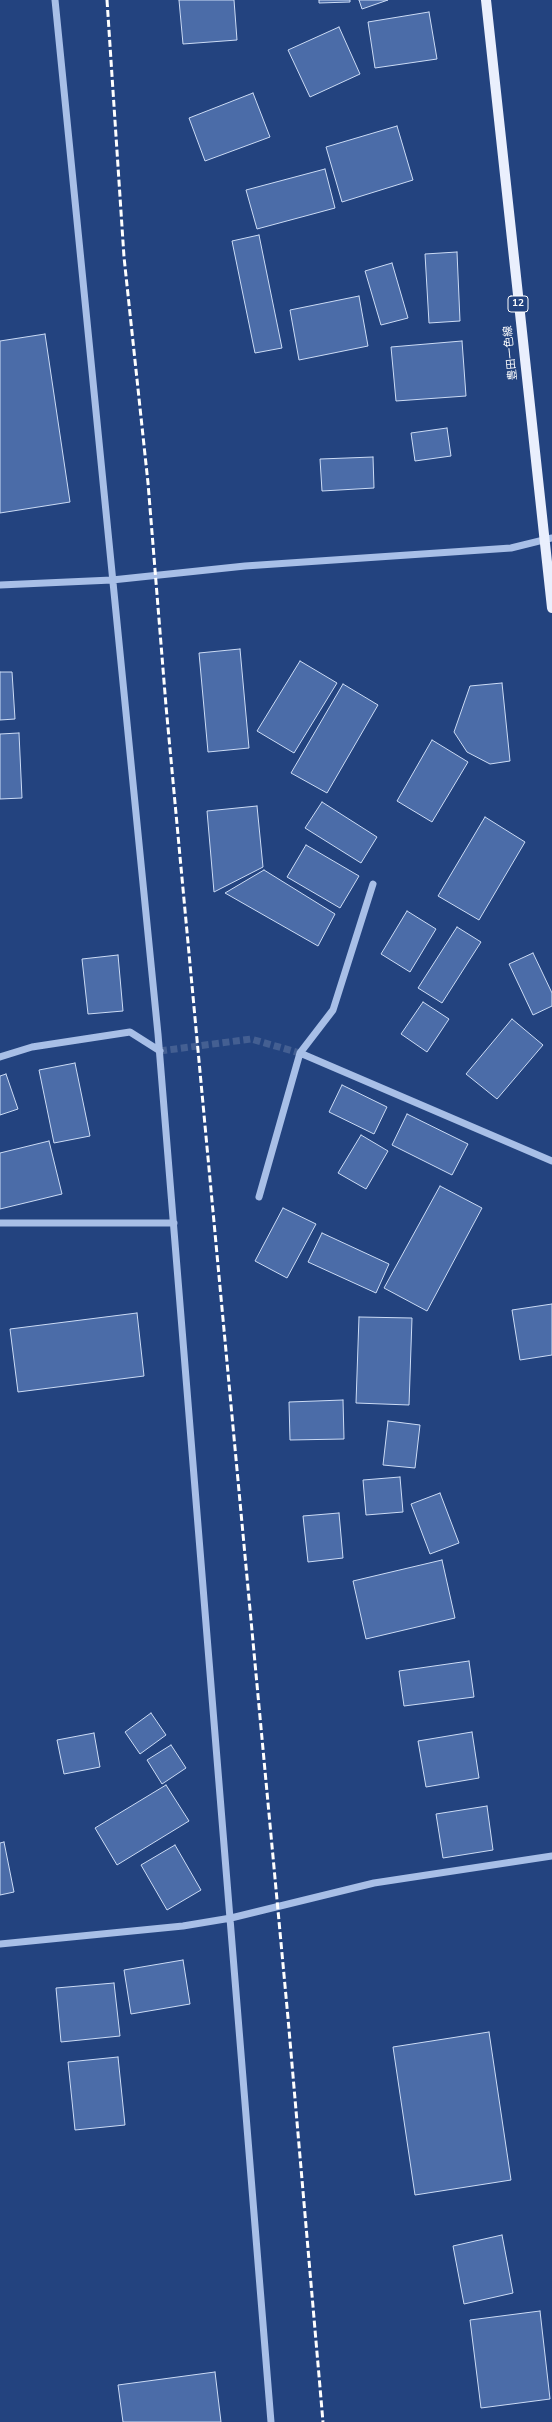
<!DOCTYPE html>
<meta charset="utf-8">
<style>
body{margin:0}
canvas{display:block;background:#23437f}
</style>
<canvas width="552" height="2422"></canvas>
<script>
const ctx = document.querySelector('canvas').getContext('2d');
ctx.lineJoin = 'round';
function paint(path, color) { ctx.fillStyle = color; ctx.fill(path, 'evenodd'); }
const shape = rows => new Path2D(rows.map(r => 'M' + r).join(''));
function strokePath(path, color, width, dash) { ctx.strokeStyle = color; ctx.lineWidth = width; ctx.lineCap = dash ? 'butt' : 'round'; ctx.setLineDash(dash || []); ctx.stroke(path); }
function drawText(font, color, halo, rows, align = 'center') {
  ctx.font = font + ' "Nunito Sans","Noto Sans JP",sans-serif'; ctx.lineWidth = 3; ctx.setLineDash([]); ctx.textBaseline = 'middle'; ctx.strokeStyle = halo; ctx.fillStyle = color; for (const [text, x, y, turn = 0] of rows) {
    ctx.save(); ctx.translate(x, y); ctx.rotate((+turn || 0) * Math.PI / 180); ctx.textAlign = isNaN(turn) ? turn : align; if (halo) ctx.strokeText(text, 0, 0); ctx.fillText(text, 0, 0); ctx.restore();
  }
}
const building = shape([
 [179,0,234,0,237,40,183,44,179,0],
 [319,0,350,0,350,2,319,3,319,0],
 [359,0,388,0,362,9,359,0],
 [429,12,437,59,375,68,368,22,429,12],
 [339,27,360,74,310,97,288,50,339,27],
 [253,93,270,137,205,161,189,118,253,93],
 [397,126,413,180,342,202,326,147,397,126],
 [325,169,335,208,257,229,246,190,325,169],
 [259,235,282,348,255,353,232,241,259,235],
 [457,252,460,321,429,323,425,254,457,252],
 [392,263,408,318,381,325,365,271,392,263],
 [359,296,368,346,299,360,290,310,359,296],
 [45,334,70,502,0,513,0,341,45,334],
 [462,341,466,396,396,401,391,347,462,341],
 [447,428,451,456,415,461,411,433,447,428],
 [373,457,374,488,322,491,320,459,373,457],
 [240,649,249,748,208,752,199,653,240,649],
 [300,661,337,683,294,753,257,731,300,661],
 [0,672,12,672,15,719,0,720,0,672],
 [502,683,510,761,490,764,467,752,454,732,470,686,502,683],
 [343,684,378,705,327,793,291,773,343,684],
 [19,733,22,798,0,799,0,734,19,733],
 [432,740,468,762,432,822,397,801,432,740],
 [322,802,377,837,361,863,305,828,322,802],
 [257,806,263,867,214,892,207,811,257,806],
 [485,817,525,842,479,920,438,896,485,817],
 [306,845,359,876,340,908,287,877,306,845],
 [264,870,335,914,318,946,225,893,264,870],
 [407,911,436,929,410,972,381,954,407,911],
 [457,927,481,942,442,1003,418,988,457,927],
 [533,953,552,993,552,1006,533,1015,509,964,533,953],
 [118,955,123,1011,88,1014,82,959,118,955],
 [423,1002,449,1019,427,1052,401,1034,423,1002],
 [512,1019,543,1045,497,1099,466,1074,512,1019],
 [75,1063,90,1136,54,1143,39,1070,75,1063],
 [6,1074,18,1109,0,1115,0,1076,6,1074],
 [342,1085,387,1107,374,1134,329,1112,342,1085],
 [407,1114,468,1144,452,1175,392,1145,407,1114],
 [361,1135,388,1151,366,1189,338,1173,361,1135],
 [49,1141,62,1194,0,1209,0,1153,49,1141],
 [440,1186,482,1208,427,1311,384,1288,440,1186],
 [283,1208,316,1224,287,1278,255,1261,283,1208],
 [322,1233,389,1264,376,1293,308,1262,322,1233],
 [552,1304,552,1355,520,1360,512,1310,552,1304],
 [137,1313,144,1376,18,1392,10,1329,137,1313],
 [359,1317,412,1318,409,1405,356,1403,359,1317],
 [343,1400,344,1439,290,1440,289,1402,343,1400],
 [388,1421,420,1425,415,1468,383,1465,388,1421],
 [400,1477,403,1512,366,1515,363,1480,400,1477],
 [440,1493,459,1543,430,1554,411,1504,440,1493],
 [339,1513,343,1558,308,1562,303,1516,339,1513],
 [442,1560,455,1618,366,1639,353,1581,442,1560],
 [469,1661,474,1697,404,1706,399,1671,469,1661],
 [151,1713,166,1735,140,1754,125,1732,151,1713],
 [472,1732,479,1778,426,1787,418,1741,472,1732],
 [94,1733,100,1767,64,1774,57,1740,94,1733],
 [171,1745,186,1768,162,1784,147,1760,171,1745],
 [166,1785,189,1821,117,1865,95,1828,166,1785],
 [487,1806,493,1850,443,1858,436,1814,487,1806],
 [4,1842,14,1892,0,1895,0,1843,4,1842],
 [175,1845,201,1890,167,1910,141,1865,175,1845],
 [183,1960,190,2004,131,2014,124,1970,183,1960],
 [114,1983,120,2036,61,2042,56,1988,114,1983],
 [489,2032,511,2180,415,2195,393,2047,489,2032],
 [118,2057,125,2125,75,2130,68,2062,118,2057],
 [502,2235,513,2293,464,2304,453,2246,502,2235],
 [540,2311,550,2399,481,2408,470,2320,540,2311],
 [215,2372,221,2422,123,2422,118,2385,215,2372]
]);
const minorTunnel = shape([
 [160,1051,251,1039,300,1053]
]);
const minor = shape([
 [55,0,158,1034,271,2422],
 [0,585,112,580,245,566,511,548,552,538],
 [300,1053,552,1161],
 [0,1057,32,1047,130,1032,160,1051],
 [259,1197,300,1053,333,1010,373,884],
 [0,1223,174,1223],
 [0,1944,183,1926,231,1918,374,1883,552,1856]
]);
const major = shape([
 [486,0,552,608]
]);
const rail = shape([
 [107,0,124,257,148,483,166,706,288,2018,323,2422]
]);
const shields = [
 [518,304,20]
];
const shieldNames = [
 ["12",518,304]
];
const streetNames = [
 ["豊田一色線",511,353,-96]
];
paint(building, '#4b6ca8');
strokePath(building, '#cbdbf5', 1);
strokePath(minorTunnel, '#445f92', 7, [7, 3.5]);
strokePath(minor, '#a8bfe7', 7);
strokePath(major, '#eaeffd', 10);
strokePath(rail, '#fff', 3, [7, 3]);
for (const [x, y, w] of shields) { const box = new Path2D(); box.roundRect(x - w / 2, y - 8, w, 16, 3); ctx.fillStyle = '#23437f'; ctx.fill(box); strokePath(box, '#fff', 1); }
drawText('bold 10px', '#fff', null, shieldNames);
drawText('11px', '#fff', '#23437f', streetNames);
</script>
